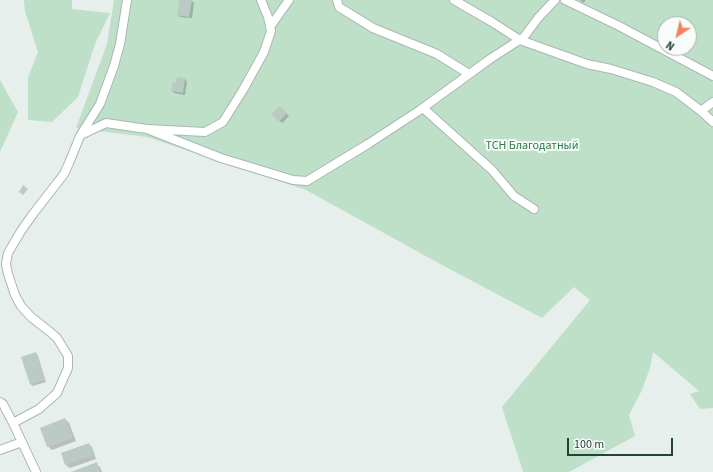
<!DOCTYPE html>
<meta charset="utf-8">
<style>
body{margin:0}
#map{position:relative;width:713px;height:472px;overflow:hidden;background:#e6efeb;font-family:"Source Sans 3",sans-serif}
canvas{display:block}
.north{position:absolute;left:657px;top:16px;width:40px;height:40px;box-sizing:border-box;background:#f7fbf9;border:1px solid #a3b1ad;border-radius:50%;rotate:215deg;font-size:11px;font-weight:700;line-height:16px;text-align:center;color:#24423a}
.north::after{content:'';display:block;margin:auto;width:14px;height:18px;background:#f4845f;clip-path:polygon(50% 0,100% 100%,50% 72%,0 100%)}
.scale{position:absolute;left:567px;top:438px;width:106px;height:18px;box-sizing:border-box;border:2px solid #24423a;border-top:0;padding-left:5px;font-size:12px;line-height:14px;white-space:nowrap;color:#24423a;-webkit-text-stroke:3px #f7fbf9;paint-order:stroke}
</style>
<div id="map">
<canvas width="713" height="472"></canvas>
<div class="north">N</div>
<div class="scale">100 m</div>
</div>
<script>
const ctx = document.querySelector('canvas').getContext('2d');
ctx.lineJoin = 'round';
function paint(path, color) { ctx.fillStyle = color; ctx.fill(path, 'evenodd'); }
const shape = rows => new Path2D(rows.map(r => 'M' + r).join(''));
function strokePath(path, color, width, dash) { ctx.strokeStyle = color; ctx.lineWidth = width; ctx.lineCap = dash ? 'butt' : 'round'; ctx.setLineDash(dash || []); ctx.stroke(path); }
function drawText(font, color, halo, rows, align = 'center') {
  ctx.font = font + ' "Source Sans 3",sans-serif'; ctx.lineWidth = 4; ctx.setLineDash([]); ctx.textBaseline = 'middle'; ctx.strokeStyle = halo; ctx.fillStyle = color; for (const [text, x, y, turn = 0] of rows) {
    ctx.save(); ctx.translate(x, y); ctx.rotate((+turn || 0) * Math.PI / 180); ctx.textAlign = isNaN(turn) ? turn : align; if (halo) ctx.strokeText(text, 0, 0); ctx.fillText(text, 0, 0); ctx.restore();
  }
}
const green = shape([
 [24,0,72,0,72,9,110,13,95,44,78,97,52,122,28,120,28,77,38,52,25,11],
 [114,0,713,0,713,408,700,409,690,394,699,391,653,352,650,368,642,390,629,415,635,436,569,472,523,472,502,407,590,300,574,287,542,318,442,265,306,190,147,137,76,128,107,44],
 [665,24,689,24,689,48,665,48],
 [0,80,18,112,0,152]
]);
const shadow = shape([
 [180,0,192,1,194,3,192,18,180,17,178,14],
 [580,0,586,0,583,3],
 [178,78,185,79,187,82,185,95,174,93,172,91,177,83],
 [280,107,289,116,282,123,273,114],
 [36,353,38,356,46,382,33,386,30,384],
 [65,419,69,423,76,441,52,450,48,446],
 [88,444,92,447,96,459,70,468,66,465],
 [96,464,100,467,102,472,74,472]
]);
const building = shape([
 [179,0,192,0,189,17,177,15],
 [177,77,185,78,183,93,171,91,173,82,176,82],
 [280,106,287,113,279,122,271,114],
 [23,185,28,189,23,195,19,192],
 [36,352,45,380,30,384,21,357],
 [65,418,73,438,47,447,40,428],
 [89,443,93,455,65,465,61,453],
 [97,462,100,472,71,472]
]);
const minor = shape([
 [337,0,339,7,373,28,437,54,469,74],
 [454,0,492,22,520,40,587,64,611,69,653,82,676,92,701,111,713,102],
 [565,0,619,26,713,76],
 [270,27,289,0],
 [423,108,492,170,514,196,534,209],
 [701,111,713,122],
 [147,129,221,158,293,180,307,181,368,144,420,110,490,59,524,37,538,18,555,0],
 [81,135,106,123,147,129,186,131,205,132,223,122,243,90,264,52,271,31,268,17,261,0],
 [0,402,3,404,13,423,36,472],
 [13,423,39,409,57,393,68,368,68,356,57,338,49,331,31,317,21,306,15,295,8,274,6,264,8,253,21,231,33,214,64,174,69,163,80,136,100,104,114,66,120,44,127,0],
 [0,450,22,442]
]);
const parkNames = [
 ["ТСН Благодатный",532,146]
];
paint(green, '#bfe0c8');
paint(shadow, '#0003');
paint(building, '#bbcac4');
strokePath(minor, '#a8b8b2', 10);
strokePath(minor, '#fff', 8);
drawText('12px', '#2d7a4b', '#f7fbf9', parkNames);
</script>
